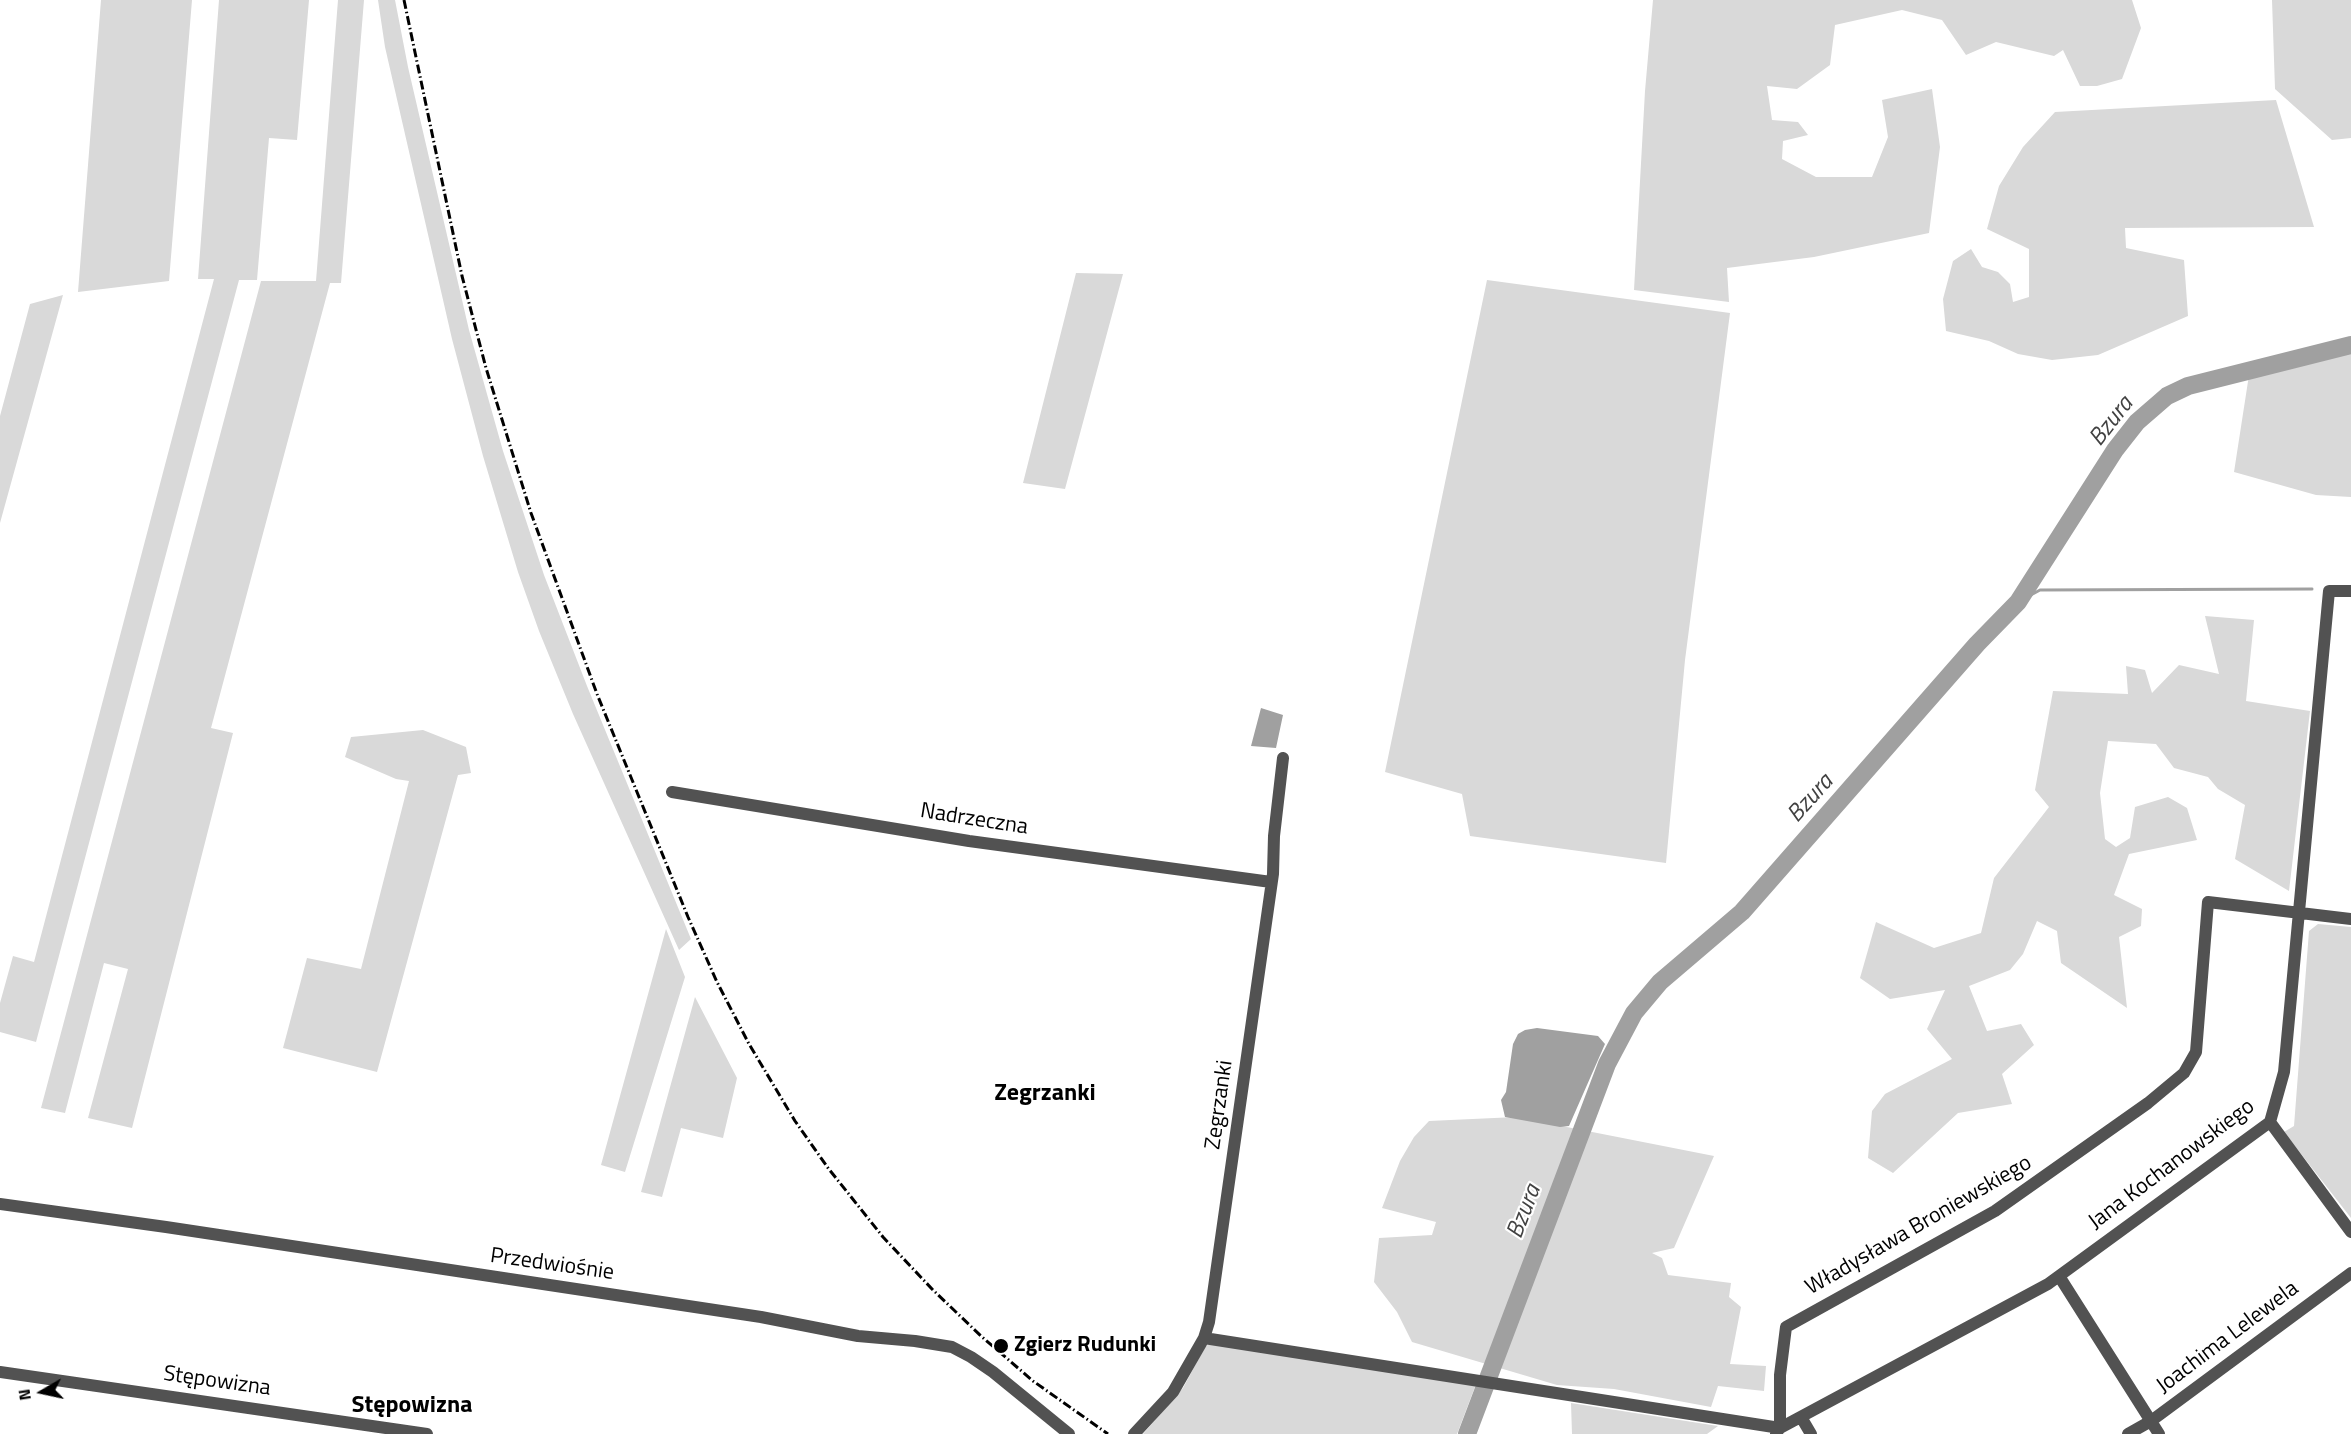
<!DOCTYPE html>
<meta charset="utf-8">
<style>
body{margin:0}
#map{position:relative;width:2351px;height:1434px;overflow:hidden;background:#fff;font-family:"Titillium Web",sans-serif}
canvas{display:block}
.north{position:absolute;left:12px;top:1362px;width:60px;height:60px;-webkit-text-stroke:4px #fff;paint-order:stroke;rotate:261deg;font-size:16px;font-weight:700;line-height:24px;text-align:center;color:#000}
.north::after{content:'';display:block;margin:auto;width:21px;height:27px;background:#000;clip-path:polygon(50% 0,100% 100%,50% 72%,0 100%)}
</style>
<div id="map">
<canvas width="2351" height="1434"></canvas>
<div class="north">N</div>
</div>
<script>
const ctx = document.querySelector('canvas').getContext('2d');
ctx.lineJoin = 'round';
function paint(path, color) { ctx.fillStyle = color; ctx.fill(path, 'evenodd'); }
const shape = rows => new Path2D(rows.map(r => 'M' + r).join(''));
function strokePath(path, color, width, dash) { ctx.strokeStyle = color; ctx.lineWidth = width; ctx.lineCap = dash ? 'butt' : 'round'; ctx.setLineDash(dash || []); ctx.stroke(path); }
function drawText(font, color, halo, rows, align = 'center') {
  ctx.font = font + ' "Titillium Web",sans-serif'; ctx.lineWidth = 4.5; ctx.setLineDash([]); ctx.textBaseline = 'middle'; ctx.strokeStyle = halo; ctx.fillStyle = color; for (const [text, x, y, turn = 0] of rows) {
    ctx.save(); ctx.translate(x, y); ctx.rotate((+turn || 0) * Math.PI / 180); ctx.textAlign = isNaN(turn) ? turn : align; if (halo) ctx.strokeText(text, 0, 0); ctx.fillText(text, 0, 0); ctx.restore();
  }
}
const green = shape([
 [101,0,192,0,169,281,78,292],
 [219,0,309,0,297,140,269,138,257,280,239,280,36,1042,0,1032,0,1003,13,956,34,962,214,279,198,279],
 [338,0,364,0,341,283,330,283,211,728,233,733,132,1128,88,1118,128,969,104,963,65,1113,41,1108,261,281,316,281],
 [378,0,395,0,408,67,469,330,503,451,544,575,587,686,691,939,679,950,573,714,539,631,518,572,483,456,452,339,385,47],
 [1653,0,2132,0,2141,28,2122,79,2097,86,2080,86,2063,50,2054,56,1996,42,1966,55,1942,20,1902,10,1835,25,1830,65,1797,89,1767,86,1772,120,1798,122,1808,135,1783,141,1782,159,1816,177,1872,177,1888,137,1882,100,1932,89,1940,147,1929,233,1814,257,1727,268,1729,302,1634,290,1645,91],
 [2272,0,2351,0,2351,138,2332,140,2275,89],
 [2276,100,2314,227,2125,228,2126,248,2184,260,2188,316,2098,355,2052,360,2018,354,1989,341,1946,331,1943,299,1953,261,1971,249,1982,267,1998,272,2010,284,2013,302,2029,297,2029,249,1987,229,1999,186,2023,147,2055,112],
 [1076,273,1123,274,1065,489,1023,483],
 [1487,280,1730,313,1685,660,1666,863,1470,836,1462,794,1385,772],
 [63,295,0,523,0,416,30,304],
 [2351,350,2351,497,2316,495,2234,472,2249,375],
 [2205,616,2254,620,2246,701,2310,711,2289,891,2235,859,2245,805,2218,789,2208,777,2174,768,2156,744,2108,741,2100,793,2105,839,2116,847,2130,838,2135,807,2168,797,2187,808,2197,840,2129,854,2114,895,2142,909,2141,926,2119,937,2127,1008,2061,963,2057,931,2037,921,2023,954,2010,970,1969,986,1987,1031,2021,1024,2034,1045,2002,1074,2012,1104,1958,1113,1893,1173,1868,1158,1872,1111,1885,1094,1952,1059,1927,1029,1945,990,1890,999,1860,978,1876,922,1934,948,1981,933,1994,878,2049,807,2035,790,2053,691,2128,694,2126,666,2145,670,2152,693,2179,665,2219,674],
 [423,730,466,747,471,773,458,775,377,1072,283,1048,307,958,361,969,409,781,396,779,345,757,351,737],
 [2318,924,2351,927,2351,1218,2284,1132,2294,1126,2309,931],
 [666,929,685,977,625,1172,601,1165],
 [695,997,737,1078,723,1138,681,1128,662,1197,641,1192],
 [1516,1117,1714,1156,1674,1248,1652,1253,1662,1258,1668,1275,1731,1283,1729,1297,1741,1307,1730,1364,1766,1366,1764,1391,1718,1386,1711,1407,1614,1389,1557,1385,1412,1342,1397,1312,1374,1282,1379,1238,1432,1235,1436,1222,1382,1208,1400,1161,1414,1137,1429,1121],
 [1209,1344,1476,1384,1457,1434,1143,1434,1183,1388,1205,1347],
 [1571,1403,1718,1426,1707,1434,1572,1434]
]);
const water = shape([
 [1261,708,1283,715,1276,748,1251,746],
 [1537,1028,1598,1036,1605,1044,1569,1126,1560,1127,1505,1117,1501,1100,1506,1092,1513,1044,1518,1034,1525,1030]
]);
const stream = shape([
 [2018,602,2040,590,2312,589]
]);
const river = shape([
 [1467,1434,1607,1064,1634,1013,1660,982,1742,912,1977,644,2018,602,2115,450,2137,422,2167,396,2188,386,2351,345]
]);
const street = shape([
 [672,792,969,841,1271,882],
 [2270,1122,2351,1232],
 [0,1204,166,1227,761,1317,858,1336,915,1341,952,1347,971,1357,993,1372,1069,1434],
 [2059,1276,2159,1434],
 [1204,1338,1780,1428,1780,1375,1786,1327,1995,1211,2148,1103,2184,1073,2196,1052,2208,902,2351,919],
 [0,1372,427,1434],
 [1801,1417,1811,1434],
 [1776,1433,1780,1428,2048,1284,2270,1122,2284,1072,2329,591,2351,591],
 [1134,1434,1173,1392,1204,1338,1209,1322,1273,874,1274,836,1283,758],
 [2128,1434,2151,1421,2351,1273]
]);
const rail = shape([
 [404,0,462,276,486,368,531,513,597,694,688,917,717,982,749,1044,795,1121,828,1168,883,1237,933,1290,981,1336,1033,1381,1108,1434]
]);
const markers = [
 [1001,1346,8,"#000"]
];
const streetNames = [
 ["Nadrzeczna",974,820,9],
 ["Zegrzanki",1220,1105,-82],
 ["Jana Kochanowskiego",2172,1165,-37],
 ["Władysława Broniewskiego",1919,1226,-30],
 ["Przedwiośnie",552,1265,8],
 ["Joachima Lelewela",2228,1338,-37],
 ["Stępowizna",217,1382,8]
];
const poiNames = [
 ["Zgierz Rudunki",1014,1346]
];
const waterNames = [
 ["Bzura",2112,422,-52],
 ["Bzura",1811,799,-48],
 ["Bzura",1525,1212,-69]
];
const neighbourhoodNames = [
 ["Zegrzanki",1045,1094],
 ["Stępowizna",412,1406]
];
paint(green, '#d9d9d9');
paint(water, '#a0a0a0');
strokePath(stream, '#a0a0a0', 3);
strokePath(river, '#a0a0a0', 18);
strokePath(street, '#525252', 12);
strokePath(rail, '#000', 3, [9, 3, 1.5, 3]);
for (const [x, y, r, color] of markers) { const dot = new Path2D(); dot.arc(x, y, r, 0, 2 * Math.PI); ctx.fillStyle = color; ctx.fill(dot); strokePath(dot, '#fff', 2); }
drawText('22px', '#000', '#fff', streetNames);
drawText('bold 22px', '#000', '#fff', poiNames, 'left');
drawText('italic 24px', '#414141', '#fff', waterNames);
drawText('bold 24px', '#000', '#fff', neighbourhoodNames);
</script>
